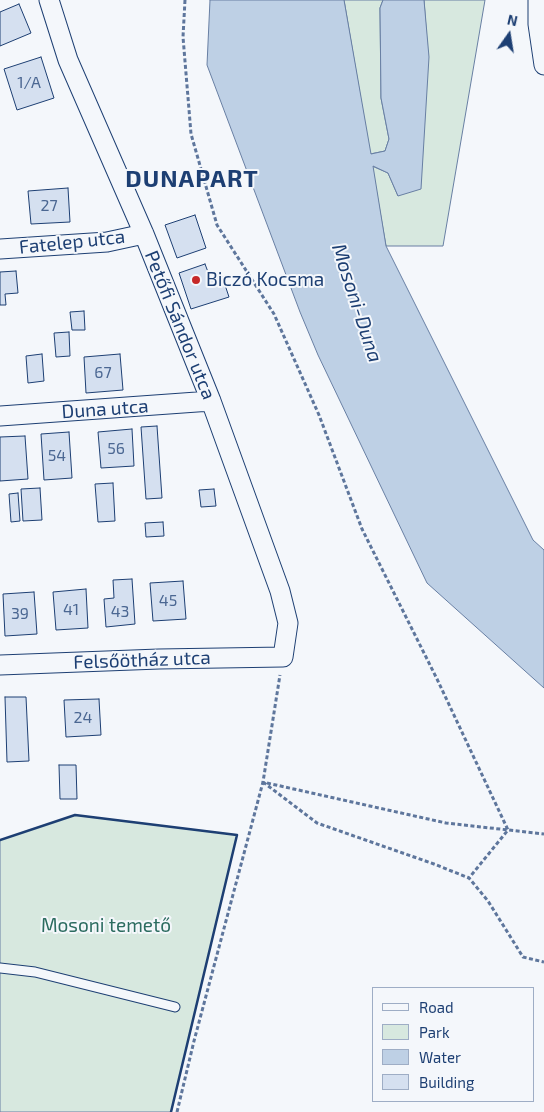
<!DOCTYPE html>
<meta charset="utf-8">
<style>
body{margin:0}
#map{position:relative;width:544px;height:1112px;overflow:hidden;background:#f4f7fb;font-family:"Exo 2",sans-serif}
canvas{display:block}
.legend{position:absolute;left:372px;top:987px;width:162px;height:115px;box-sizing:border-box;background:#f4f7fb;border:1px solid #9eadc5;margin:0;padding:6px 9px;list-style:none;font-size:15px;color:#1d3f73}
.legend li{display:flex;align-items:center;gap:10px;height:25px}
.legend b{width:25px;border:1px solid #9eadc5}
.north{position:absolute;left:484px;top:10px;width:50px;height:50px;-webkit-text-stroke:4px #f4f7fb;paint-order:stroke;rotate:13deg;font-size:14px;font-weight:700;line-height:20px;text-align:center;color:#1d3f73}
.north::after{content:'';display:block;margin:auto;width:18px;height:22px;background:#1d3f73;clip-path:polygon(50% 0,100% 100%,50% 72%,0 100%)}
</style>
<div id="map">
<canvas width="544" height="1112"></canvas>
<ul class="legend">
<li><b style="height:6px;background:#f4f7fb"></b>Road</li>
<li><b style="height:14px;background:#d7e8df"></b>Park</li>
<li><b style="height:14px;background:#bed0e5"></b>Water</li>
<li><b style="height:14px;background:#d5e0f0"></b>Building</li>
</ul>
<div class="north">N</div>
</div>
<script>
const ctx = document.querySelector('canvas').getContext('2d');
ctx.lineJoin = 'round';
function paint(path, color) { ctx.fillStyle = color; ctx.fill(path, 'evenodd'); }
const shape = rows => new Path2D(rows.map(r => 'M' + r).join(''));
function strokePath(path, color, width, dash) { ctx.strokeStyle = color; ctx.lineWidth = width; ctx.lineCap = dash ? 'butt' : 'round'; ctx.setLineDash(dash || []); ctx.stroke(path); }
function drawText(font, color, halo, rows, align = 'center') {
  ctx.font = font + ' "Exo 2",sans-serif'; ctx.lineWidth = 4; ctx.setLineDash([]); ctx.textBaseline = 'middle'; ctx.strokeStyle = halo; ctx.fillStyle = color; for (const [text, x, y, turn = 0] of rows) {
    ctx.save(); ctx.translate(x, y); ctx.rotate((+turn || 0) * Math.PI / 180); ctx.textAlign = isNaN(turn) ? turn : align; if (halo) ctx.strokeText(text, 0, 0); ctx.fillText(text, 0, 0); ctx.restore();
  }
}
const green = shape([
 [344,0,383,0,380,8,381,98,389,139,385,151,370,154,344,0],
 [424,0,485,0,443,246,386,246,372,166,388,173,398,196,428,57,424,0],
 [75,815,237,835,171,1112,0,1112,0,840,75,815]
]);
const water = shape([
 [210,0,344,0,371,154,385,151,389,139,381,98,380,8,383,0,424,0,429,57,421,189,398,196,388,173,373,166,386,246,533,540,544,550,544,688,427,583,318,355,300,312,207,65,210,0]
]);
const building = shape([
 [19,4,31,33,0,46,0,12,19,4],
 [41,57,54,98,17,110,4,69,41,57],
 [68,188,70,222,31,224,28,191,68,188],
 [195,215,206,248,177,258,165,225,195,215],
 [205,264,211,280,222,276,229,297,191,309,179,273,205,264],
 [16,271,18,293,5,294,6,305,0,305,0,272,16,271],
 [84,311,85,330,72,330,70,312,84,311],
 [69,332,70,356,56,357,54,333,69,332],
 [42,354,44,381,28,383,26,356,42,354],
 [120,354,123,390,86,393,84,357,120,354],
 [157,426,162,498,146,499,141,427,157,426],
 [132,429,134,466,101,468,98,432,132,429],
 [69,432,72,478,44,480,41,434,69,432],
 [25,436,28,479,0,481,0,437,25,436],
 [113,483,115,521,98,522,95,484,113,483],
 [40,488,42,520,23,521,21,489,40,488],
 [214,489,216,506,201,507,199,490,214,489],
 [18,493,20,521,11,522,9,494,18,493],
 [163,522,164,536,146,537,145,523,163,522],
 [132,579,135,624,106,627,104,599,114,598,113,580,132,579],
 [183,581,186,619,153,621,150,583,183,581],
 [86,589,88,628,56,630,53,592,86,589],
 [34,592,37,634,5,636,3,594,34,592],
 [5,697,26,697,29,761,7,762,5,697],
 [99,699,101,735,66,737,64,700,99,699],
 [59,765,76,765,77,799,60,799,59,765]
]);
const path = shape([
 [185,0,183,37,191,134,217,225,274,314,319,415,362,529,437,679,508,830,469,878],
 [263,782,317,823,434,864,469,878,488,901,523,957,544,962],
 [267,783,446,823,544,834],
 [177,1112,194,1041,263,782,280,675]
]);
const service = shape([
 [0,968,35,972,175,1007]
]);
const minor = shape([
 [538,0,538,24,544,65],
 [0,249,107,242,144,234],
 [0,416,211,401],
 [0,665,159,659,283,657,288,623,280,591,211,401,144,234,68,60,49,0]
]);
const wall = shape([
 [0,840,75,815,237,835,171,1112]
]);
const markers = [
 [196,280,5,"#c62828"]
];
const numberNames = [
 ["1/A",29,83],
 ["27",49,206],
 ["67",103,373],
 ["56",116,449],
 ["54",57,456],
 ["45",168,601],
 ["41",71,610],
 ["43",120,612],
 ["39",20,614],
 ["24",83,718]
];
const streetNames = [
 ["Fatelep utca",72,242,-6],
 ["Petőfi Sándor utca",180,325,68],
 ["Duna utca",105,409,-4],
 ["Felsőötház utca",142,660,-2]
];
const poiNames = [
 ["Biczó Kocsma",206,280]
];
const parkNames = [
 ["Mosoni temető",106,926]
];
const waterNames = [
 ["Mosoni-Duna",357,303,72]
];
const districtNames = [
 ["DUNAPART",192,179]
];
paint(green, '#d7e8df');
strokePath(green, '#687fa3', 1);
paint(water, '#bed0e5');
strokePath(water, '#687fa3', 1);
paint(building, '#d5e0f0');
strokePath(building, '#1d3f73', 1);
strokePath(service, '#1d3f73', 11);
strokePath(minor, '#1d3f73', 21);
strokePath(path, '#5e769c', 3, [4, 2.5]);
strokePath(service, '#f4f7fb', 9);
strokePath(minor, '#f4f7fb', 19);
strokePath(wall, '#1d3f73', 2.5);
for (const [x, y, r, color] of markers) { const dot = new Path2D(); dot.arc(x, y, r, 0, 2 * Math.PI); ctx.fillStyle = color; ctx.fill(dot); strokePath(dot, '#f4f7fb', 2); }
drawText('16px', '#4b6792', null, numberNames);
drawText('19px', '#1d3f73', '#f4f7fb', streetNames);
drawText('19px', '#1d3f73', '#f4f7fb', poiNames, 'left');
drawText('19px', '#2c6c60', '#f4f7fb', parkNames);
drawText('italic 20px', '#1d3f73', '#f4f7fb', waterNames);
ctx.letterSpacing = '1px';
drawText('bold 24px', '#1d3f73', '#f4f7fb', districtNames);
ctx.letterSpacing = '0px';
</script>
